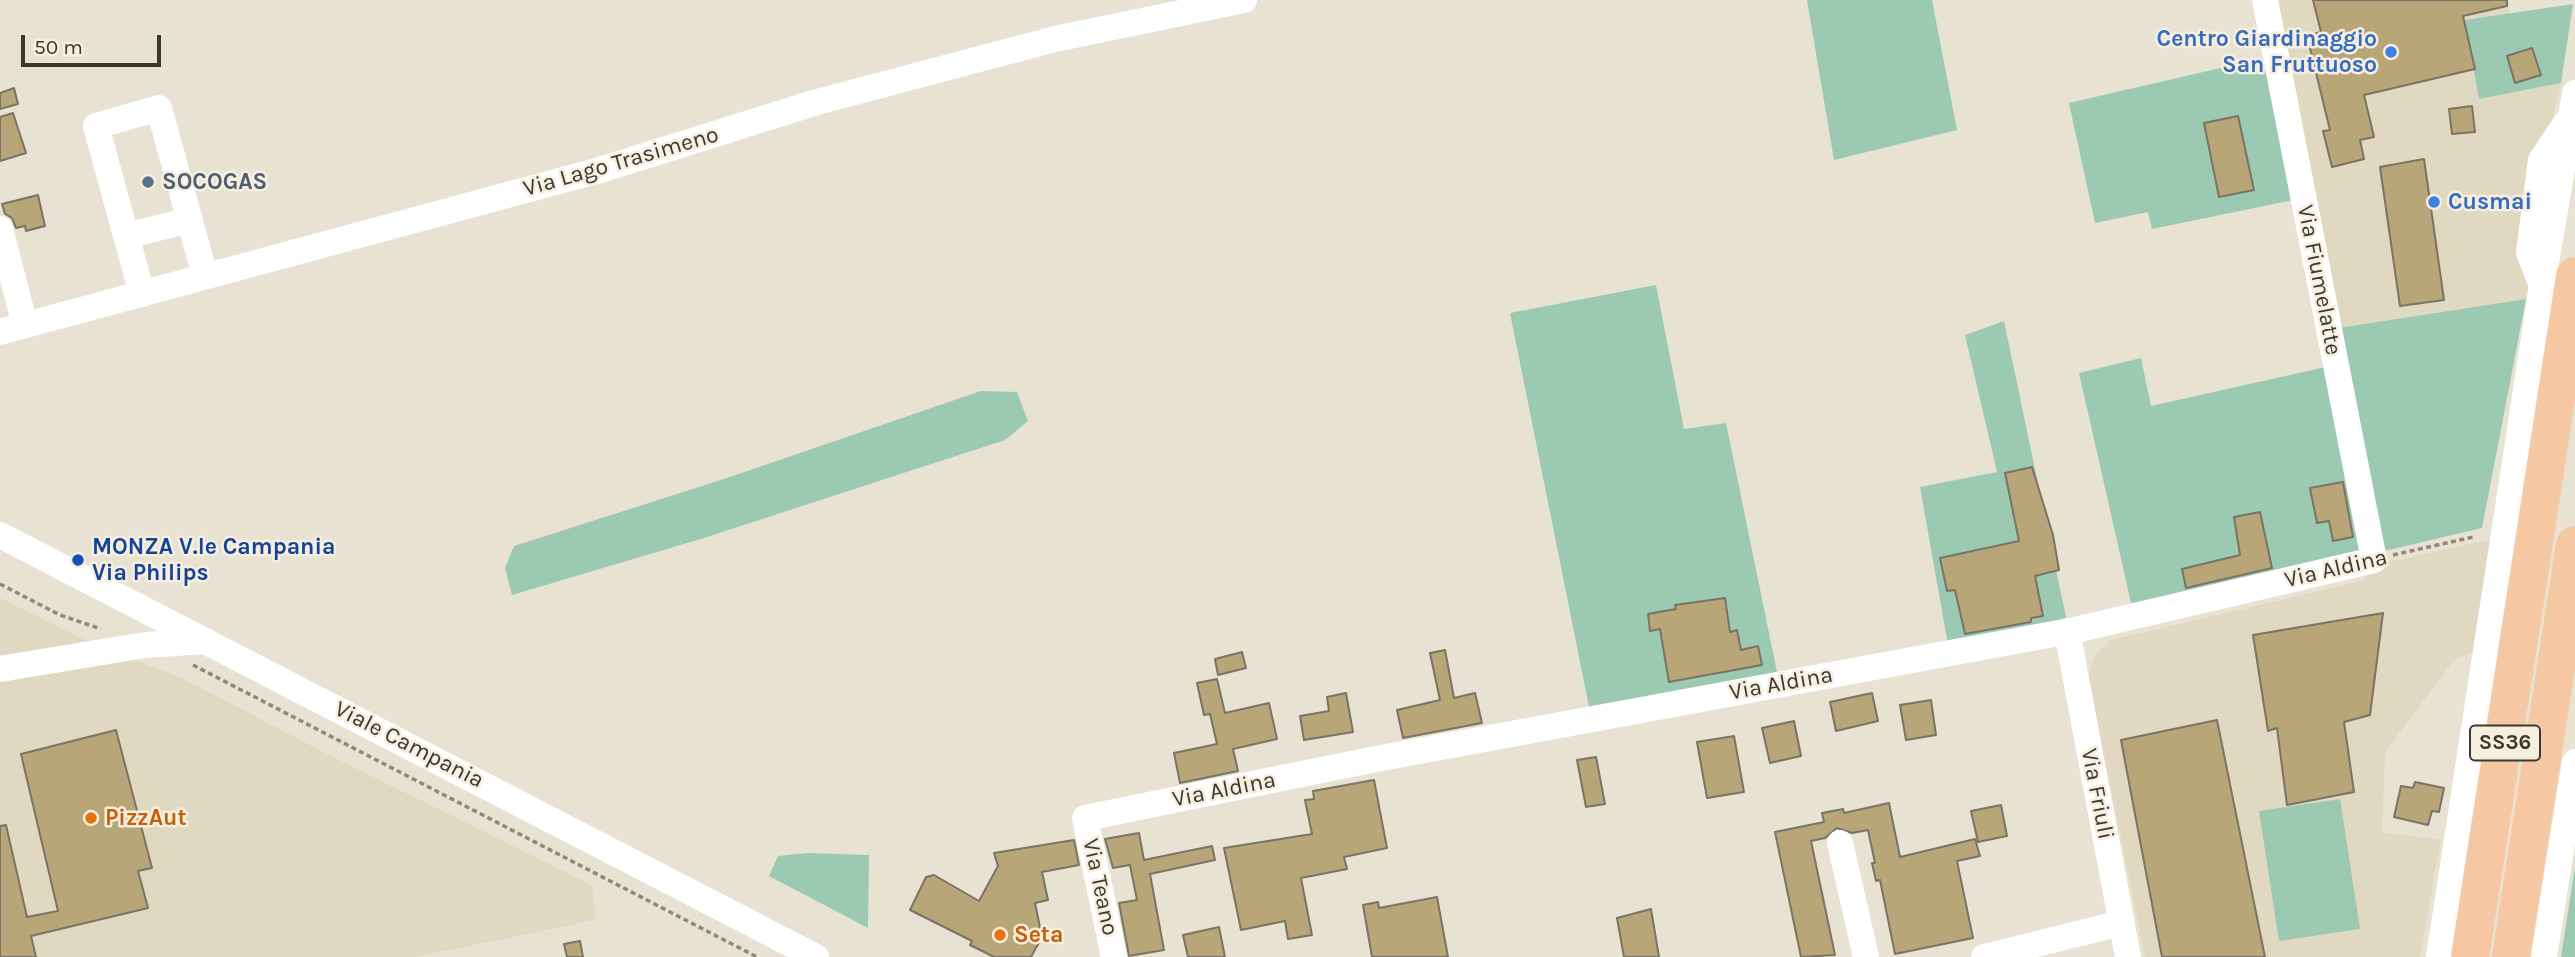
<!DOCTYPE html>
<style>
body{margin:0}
#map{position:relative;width:2575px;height:957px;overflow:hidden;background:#e8e2d2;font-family:Karla,sans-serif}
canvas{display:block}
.scale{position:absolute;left:21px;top:35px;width:140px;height:32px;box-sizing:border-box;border:4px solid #3b3832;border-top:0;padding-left:9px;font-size:21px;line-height:24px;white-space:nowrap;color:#3b3832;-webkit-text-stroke:5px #f6efdf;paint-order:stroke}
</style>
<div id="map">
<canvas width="2575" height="957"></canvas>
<div class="scale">50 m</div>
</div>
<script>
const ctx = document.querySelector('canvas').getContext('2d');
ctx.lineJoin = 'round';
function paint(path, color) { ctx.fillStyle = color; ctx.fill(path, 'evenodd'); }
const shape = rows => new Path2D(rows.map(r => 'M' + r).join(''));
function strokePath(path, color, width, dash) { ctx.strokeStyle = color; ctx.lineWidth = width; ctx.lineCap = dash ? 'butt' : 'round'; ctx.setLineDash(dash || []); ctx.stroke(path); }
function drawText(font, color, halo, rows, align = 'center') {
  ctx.font = font + ' Karla,sans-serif'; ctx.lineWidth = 5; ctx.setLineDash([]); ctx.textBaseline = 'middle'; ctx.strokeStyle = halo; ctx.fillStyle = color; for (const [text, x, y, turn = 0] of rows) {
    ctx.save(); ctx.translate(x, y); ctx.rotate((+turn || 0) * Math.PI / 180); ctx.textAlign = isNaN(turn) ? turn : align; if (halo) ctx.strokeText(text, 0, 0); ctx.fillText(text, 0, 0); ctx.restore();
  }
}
const built = shape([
 [2273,0,2508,0,2510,12,2479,98,2561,83,2547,142,2526,299,2338,328],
 [2493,539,2473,652,2454,660,2385,752,2382,833,2441,839,2420,957,2145,957,2088,676,2095,655,2111,640,2366,580,2366,567],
 [0,598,83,639,186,680,329,755,592,885,595,920,415,957,0,957]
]);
const green = shape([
 [1807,0,1932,0,1957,130,1834,160],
 [2573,4,2561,83,2479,99,2465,20],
 [2268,57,2298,199,2152,229,2148,212,2095,223,2069,103],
 [1656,285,1684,429,1726,423,1778,677,1590,712,1510,313],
 [2526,299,2482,528,2380,552,2338,328],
 [2004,321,2067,622,1948,645,1920,487,1997,472,1965,335],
 [2141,358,2151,406,2330,366,2367,554,2132,607,2079,373],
 [981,391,1017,392,1028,421,1005,440,704,538,512,595,505,568,514,546,724,479],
 [2340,799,2360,929,2279,941,2259,811],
 [807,853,869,855,868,928,769,876,778,856],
 [2575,867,2575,957,2561,957]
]);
const building = shape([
 [2313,0,2507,0,2507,6,2463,16,2475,69,2364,95,2374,137,2360,140,2364,159,2332,167,2323,131,2330,130,2307,36,2321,32,2313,0],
 [2532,48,2541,75,2515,83,2507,56,2532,48],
 [14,88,18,104,0,109,0,93,14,88],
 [2472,106,2475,132,2452,134,2449,109,2472,106],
 [13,113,26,153,0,161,0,117,13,113],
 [2238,116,2254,190,2219,197,2204,123,2238,116],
 [2424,159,2444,300,2400,306,2380,167,2424,159],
 [38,195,45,226,26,231,25,226,16,228,12,218,5,214,2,204,38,195],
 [2032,467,2053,535,2059,570,2035,576,2043,616,2031,618,2031,622,1965,634,1955,590,1947,591,1940,558,2019,541,2005,473,2032,467],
 [2343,482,2353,537,2333,541,2329,521,2317,523,2310,488,2343,482],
 [2260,512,2272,568,2186,588,2182,569,2240,555,2234,517,2260,512],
 [1725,598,1730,632,1737,630,1741,650,1758,646,1762,665,1669,682,1660,629,1650,631,1648,614,1676,609,1675,605,1725,598],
 [2383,613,2370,715,2344,722,2354,792,2287,805,2277,728,2268,731,2253,635,2383,613],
 [1445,650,1454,698,1475,693,1482,723,1403,738,1397,710,1440,700,1430,653,1445,650],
 [1242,652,1246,668,1218,675,1215,659,1242,652],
 [1217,679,1225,713,1269,703,1277,739,1233,749,1238,771,1180,783,1174,753,1217,744,1210,714,1204,715,1197,683,1217,679],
 [1346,693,1353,732,1304,740,1300,716,1329,711,1327,697,1346,693],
 [1872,693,1878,721,1836,731,1830,702,1872,693],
 [1931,700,1936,735,1906,740,1900,705,1931,700],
 [2217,720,2265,957,2162,957,2121,740,2217,720],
 [1794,721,1801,756,1770,763,1762,728,1794,721],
 [116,730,152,868,138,871,148,908,31,936,36,957,0,957,0,826,6,825,27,917,58,911,21,754,116,730],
 [1734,736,1744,792,1707,798,1697,742,1734,736],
 [1596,757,1605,804,1586,807,1577,760,1596,757],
 [1374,780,1387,848,1344,857,1347,869,1301,878,1312,935,1288,939,1285,921,1241,930,1224,848,1312,834,1305,800,1314,799,1313,791,1374,780],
 [2415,782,2444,788,2439,812,2432,811,2428,825,2394,817,2401,786,2413,788,2415,782],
 [1889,803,1900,857,1975,839,1980,856,1957,861,1973,938,1895,954,1880,880,1876,881,1872,863,1875,863,1868,830,1852,833,1837,828,1825,838,1811,841,1835,955,1801,957,1775,832,1824,822,1822,813,1843,809,1844,813,1889,803],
 [2001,805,2007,836,1978,842,1971,811,2001,805],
 [1139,833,1144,860,1212,846,1215,860,1150,874,1164,950,1129,956,1119,903,1137,900,1130,865,1113,868,1105,839,1139,833],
 [1074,840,1079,865,1042,872,1048,900,1035,903,1042,937,1031,957,994,957,970,945,972,941,910,910,926,877,934,875,979,901,998,866,994,853,1074,840],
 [1437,897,1448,957,1372,957,1363,905,1378,902,1379,908,1437,897],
 [1651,909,1659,957,1624,957,1617,918,1651,909],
 [1219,927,1225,957,1188,957,1183,935,1219,927],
 [580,941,583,957,567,957,564,944,580,941]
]);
const path = shape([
 [2393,555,2473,537],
 [0,584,60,615,101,629],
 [193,665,757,957]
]);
const minor = shape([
 [0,229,25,325],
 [126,236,190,220],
 [2540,281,2529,252,2541,160,2566,123],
 [142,294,96,126,159,108,205,276],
 [0,332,600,170,817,102,1055,39,1244,0],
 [0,535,816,957],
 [2067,631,2128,957],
 [0,669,145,645,206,641],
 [1840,843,1866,957],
 [1114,957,1085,818,1376,759,2075,630,2374,560,2265,0],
 [1984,957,2121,923],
 [2439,957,2542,286,2575,93],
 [2544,957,2575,762]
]);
const highway = shape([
 [2470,957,2575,276],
 [2511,957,2575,545]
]);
const markers = [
 [2391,52,7,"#3f7fe0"],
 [148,182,7,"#5c6f8a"],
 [2434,202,7,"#3f7fe0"],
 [78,560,7,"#1a4fb4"],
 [91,818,7,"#e8710a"],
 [1000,935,7,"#e8710a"]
];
const shields = [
 [2505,743,70]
];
const shieldNames = [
 ["SS36",2505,743]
];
const shopNames = [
 ["Centro Giardinaggio",2377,39],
 ["San Fruttuoso",2377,65],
 ["Cusmai",2448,202,"left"]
];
const streetNames = [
 ["Via Lago Trasimeno",621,162,-16],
 ["Via Fiumelatte",2319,280,79],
 ["Via Aldina",2336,569,-13],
 ["Via Aldina",1781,684,-10],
 ["Viale Campania",409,745,27],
 ["Via Aldina",1224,790,-11],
 ["Via Friuli",2097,794,79],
 ["Via Teano",1100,887,78]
];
const serviceNames = [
 ["SOCOGAS",162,182]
];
const transitNames = [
 ["MONZA V.le Campania",92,547],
 ["Via Philips",92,573]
];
const foodNames = [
 ["PizzAut",105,818],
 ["Seta",1014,935]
];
paint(built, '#e1d8c1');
paint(green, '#9cc9b1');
paint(building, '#b8a679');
strokePath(building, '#797465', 2);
strokePath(path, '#8d897e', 3.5, [5, 3.5]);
strokePath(minor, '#fff', 26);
strokePath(highway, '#f6c7a3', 38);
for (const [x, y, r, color] of markers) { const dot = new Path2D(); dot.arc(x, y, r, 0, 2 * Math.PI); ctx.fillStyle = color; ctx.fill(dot); strokePath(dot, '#f6efdf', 2.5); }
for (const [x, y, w] of shields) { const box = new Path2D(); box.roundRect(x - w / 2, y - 17.5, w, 35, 5); ctx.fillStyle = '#f6efdf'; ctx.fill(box); strokePath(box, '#3b3832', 2); }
drawText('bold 21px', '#3b3832', null, shieldNames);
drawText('bold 23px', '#366cbe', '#f6efdf', shopNames, 'right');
drawText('23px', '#3b3832', '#f6efdf', streetNames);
drawText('bold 23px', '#4e5e75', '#f6efdf', serviceNames, 'left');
drawText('bold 23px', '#164399', '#f6efdf', transitNames, 'left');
drawText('bold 23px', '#c56008', '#f6efdf', foodNames, 'left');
</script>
